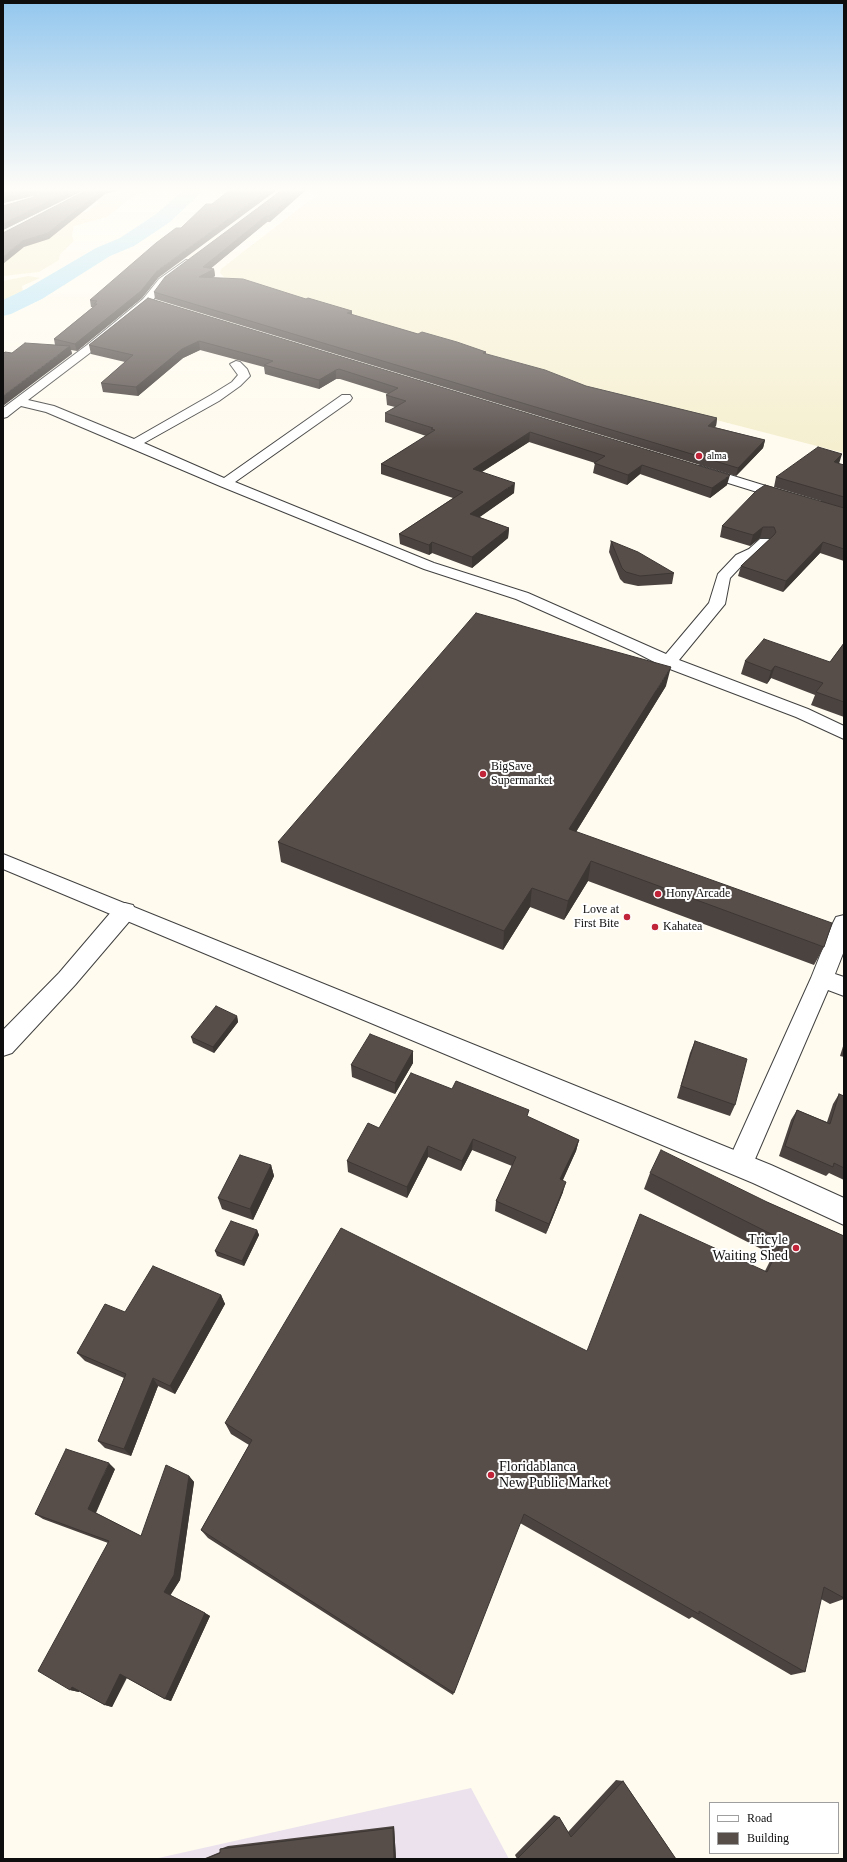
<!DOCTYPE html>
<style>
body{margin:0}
#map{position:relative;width:847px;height:1862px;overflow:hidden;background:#fffbef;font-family:"Times New Roman",serif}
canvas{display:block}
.frame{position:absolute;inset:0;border:4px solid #0e0e0e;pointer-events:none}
.legend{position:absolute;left:709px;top:1802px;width:130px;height:52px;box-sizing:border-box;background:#fff;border:1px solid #9f9f9f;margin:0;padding:5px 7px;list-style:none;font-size:12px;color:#0e0e0e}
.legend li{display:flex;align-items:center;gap:8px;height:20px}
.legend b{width:20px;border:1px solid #9f9f9f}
</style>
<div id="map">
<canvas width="847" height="1862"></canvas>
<div class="frame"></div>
<ul class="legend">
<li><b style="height:5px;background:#fff"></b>Road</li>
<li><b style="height:11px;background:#574e4a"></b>Building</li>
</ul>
</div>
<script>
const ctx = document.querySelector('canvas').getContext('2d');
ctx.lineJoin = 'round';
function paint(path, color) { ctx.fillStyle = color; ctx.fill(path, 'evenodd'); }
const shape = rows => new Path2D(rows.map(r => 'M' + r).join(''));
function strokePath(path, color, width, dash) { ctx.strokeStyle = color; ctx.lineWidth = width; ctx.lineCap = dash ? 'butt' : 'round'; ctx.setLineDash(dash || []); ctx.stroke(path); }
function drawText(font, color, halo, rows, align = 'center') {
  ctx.font = font + ' "Times New Roman",serif'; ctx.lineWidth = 4; ctx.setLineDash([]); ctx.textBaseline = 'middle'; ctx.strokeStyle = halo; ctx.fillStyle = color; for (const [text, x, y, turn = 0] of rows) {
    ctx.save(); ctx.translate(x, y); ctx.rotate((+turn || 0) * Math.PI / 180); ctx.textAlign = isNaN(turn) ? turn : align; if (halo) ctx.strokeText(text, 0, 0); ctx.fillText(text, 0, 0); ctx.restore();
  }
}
const industrial = shape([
 [471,1788,509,1859,154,1859]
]);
const farmland = shape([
 [128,190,151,190,138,194,128,200,107,217,74,226,72,236,74,241,60,254,59,260,39,272,3,276,3,231,27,229,63,213,87,212,100,202,86,199,94,196,115,196,130,191],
 [323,190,844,190,844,453,542,375,228,281,220,273,221,269],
 [28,276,40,278,22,286,23,292,3,301,3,281]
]);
const river = shape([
 [184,190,204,190,170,222,134,246,110,256,42,299,11,314,3,316,3,300,26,289,96,248,120,238,156,214,184,190]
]);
const minor = shape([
 [186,260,189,261,191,263,189,265,165,283,151,303,95,349,28,400,54,406,134,439,211,395,232,382,238,375,230,364,236,361,240,362,247,369,250,376,240,386,219,401,144,443,224,478,342,395,350,395,352,398,350,401,235,482,434,563,528,593,666,654,709,603,718,574,736,555,749,549,760,539,770,539,772,542,770,545,759,555,746,561,730,578,725,604,679,660,808,709,844,726,844,739,796,717,662,666,633,651,516,599,424,569,220,486,46,412,21,406,7,417,3,418,3,408,87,345,143,299,159,279,186,260],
 [701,466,844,510,844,519,696,473,694,470,696,467,701,466],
 [125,903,133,905,136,911,133,917,75,985,12,1053,3,1056,3,1030,59,973,117,905,125,903],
 [844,915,844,951,835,974,844,977,844,996,828,990,749,1173,740,1176,731,1173,727,1164,811,978,833,923,836,917,844,915]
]);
const tertiary = shape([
 [3,854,771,1165,844,1198,844,1225,753,1183,3,869,3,854]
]);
const wall = shape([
 [3,190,84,190,3,230,3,206,34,197,32,196,3,203],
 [282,190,270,222,267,222,210,269,214,269,215,276,212,278,352,315,418,334,486,352,486,354,586,386,717,418,716,426,714,427,765,440,763,448,736,476,155,299,154,292],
 [158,278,142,298,77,351,71,350,72,354,12,353,55,345,54,339,93,307,91,307,90,300],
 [148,298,727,485,710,498,640,474,627,485,593,473,595,463,529,442,482,472,514,493,479,517,509,528,508,538,472,568,432,553,429,555,400,544,399,534,453,498,381,474,381,464,426,436,385,422,385,413,395,407,387,405,386,395,388,394,340,379,336,379,319,389,265,374,264,367,200,350,183,358,138,396,103,392,101,383,125,362,91,354,89,345],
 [839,464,844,465,844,561,820,553,783,592,738,576,741,566,771,538,760,538,750,546,720,537,722,526,821,501,774,487,776,477],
 [611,541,674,573,672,584,638,586,624,583,620,579,609,552],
 [844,643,844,717,811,705,815,695,771,678,767,684,741,674,745,661,830,662],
 [666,686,576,832,824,947,814,965,588,881,564,920,530,907,503,950,281,862,278,842],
 [237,1016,238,1022,214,1053,193,1043,191,1037],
 [695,1041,735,1105,730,1116,677,1098,690,1053],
 [844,1043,844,1057,840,1056],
 [413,1051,413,1063,395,1094,352,1077,351,1065],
 [452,1089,528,1117,579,1140,576,1151,563,1180,563,1192,546,1234,495,1211,496,1201,512,1166,472,1150,461,1171,428,1157,407,1198,348,1172,347,1161,379,1128],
 [839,1094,844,1096,844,1180,829,1173,826,1176,779,1156,791,1120,797,1110,827,1122,833,1104],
 [271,1165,274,1176,253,1220,222,1209,218,1198],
 [650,1173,767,1202,844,1236,844,1599,830,1604,821,1599,805,1672,791,1675,692,1617,689,1619,520,1523,453,1695,208,1538,201,1530,249,1445,231,1434,225,1423,587,1351,765,1271,773,1255,644,1189],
 [257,1230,259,1235,244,1266,217,1256,215,1251],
 [221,1295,225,1304,175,1394,158,1386,131,1456,105,1448,98,1441,124,1378,85,1361,77,1353,125,1312],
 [115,1469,96,1513,141,1536,189,1476,194,1482,180,1580,170,1595,205,1613,210,1616,171,1701,165,1699,127,1678,112,1707,105,1705,79,1691,79,1692,70,1690,108,1543,43,1519,35,1514],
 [616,1780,623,1781,676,1859,517,1859,515,1855,554,1815,559,1817,568,1832],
 [394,1826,396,1859,203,1859,220,1852,220,1849,228,1846]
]);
const shadedWall = shape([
 [30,190,32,196,3,203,3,198],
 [72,190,84,190,3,230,3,224],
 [102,190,118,190,116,191,105,194,49,239,24,247,3,264,3,257,22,241],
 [268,190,277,190,158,278,142,298,77,351,75,344,157,271],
 [298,190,306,190,270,222,269,216],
 [266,216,267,222,204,274,203,267],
 [214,269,215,276,200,284,199,277],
 [352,311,352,318,347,313],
 [199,341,200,350,183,358,138,396,136,387,182,349],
 [70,346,72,354,3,406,3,396],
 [336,370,336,379,319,389,319,380],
 [717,418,716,426,707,434,708,426],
 [530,432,529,442,472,478,473,469],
 [765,440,763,448,736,476,738,468],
 [842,454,839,464,834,462],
 [642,465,640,474,627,485,628,475],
 [730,475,727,485,710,498,712,488],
 [515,483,514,493,470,524,470,514],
 [763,527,760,538,750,546,753,535],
 [509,528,508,538,472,568,472,557],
 [432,542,432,553,429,555,429,545],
 [823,542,820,553,783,592,786,581],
 [775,666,771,678,767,684,771,671],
 [671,667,666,686,566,848,569,829],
 [591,861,588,881,564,920,568,901],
 [532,888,530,907,503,950,504,931],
 [237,1016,238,1022,214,1053,213,1047],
 [413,1051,413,1063,395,1094,395,1083],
 [473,1139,472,1150,461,1171,462,1161],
 [579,1140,576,1151,558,1190,560,1179],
 [428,1146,428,1157,407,1198,407,1187],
 [271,1165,274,1176,253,1220,250,1209],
 [566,1182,563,1192,546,1234,549,1224],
 [257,1230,259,1235,244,1266,242,1261],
 [221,1295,225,1304,175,1394,170,1386],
 [153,1378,158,1386,131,1456,124,1449],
 [109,1463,115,1469,95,1514,88,1509],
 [189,1476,194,1482,180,1580,170,1596,164,1592],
 [205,1613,210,1616,171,1701,165,1699],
 [120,1674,127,1676,112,1707,105,1705],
 [72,1687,80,1689,79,1692,70,1690],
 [394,1826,396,1859,394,1859,393,1828]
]);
const building = shape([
 [3,190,72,190,3,224,3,206,34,197,36,193,30,190,3,198,3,190],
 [87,190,102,190,48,233,22,241,3,257,3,233,87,190],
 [230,190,268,190,157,271,141,291,75,344,54,339,97,304,94,304,97,301,90,300,156,243,176,228,181,228,206,204,212,204,230,190],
 [282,190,298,190,269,216,266,216,203,267,214,269,199,277,243,279,306,299,308,298,352,311,347,313,418,334,422,332,457,342,486,352,483,353,545,370,586,386,717,418,708,426,765,440,738,468,154,292,165,277,282,190],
 [148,298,730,475,712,488,642,465,628,475,594,463,605,456,530,432,473,469,515,483,470,514,509,528,472,557,432,542,429,545,399,534,463,492,381,464,435,430,431,429,433,428,385,413,406,401,386,395,398,388,339,369,336,370,319,380,264,365,273,361,199,341,182,349,136,387,101,383,133,355,89,345,148,298],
 [25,343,70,346,3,396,3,354,5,352,12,353,25,343],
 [818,447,842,454,834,462,844,465,844,497,776,477,818,447],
 [765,485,844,508,844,549,823,542,786,581,741,566,774,535,776,532,774,527,763,527,753,535,722,526,756,491,765,485],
 [611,541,638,552,674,573,640,576,626,572,622,568,611,541],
 [476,613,671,667,569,829,832,923,824,947,591,861,568,901,532,888,504,931,278,842,476,613],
 [764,639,830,662,844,643,844,702,816,692,823,683,775,666,771,671,745,661,764,639],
 [216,1006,237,1016,213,1047,191,1037,216,1006],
 [370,1034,413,1051,395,1083,351,1065,370,1034],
 [695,1041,747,1059,735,1105,681,1086,695,1041],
 [411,1073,452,1089,456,1081,529,1110,527,1116,579,1140,560,1179,566,1182,549,1224,496,1201,516,1157,473,1139,462,1161,428,1146,407,1187,347,1161,368,1123,379,1128,411,1073],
 [839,1094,844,1096,844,1168,834,1163,833,1167,785,1146,797,1110,830,1124,839,1094],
 [661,1150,767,1202,844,1236,844,1598,824,1587,805,1672,699,1611,699,1614,524,1514,454,1693,201,1530,252,1440,225,1423,341,1228,587,1351,640,1214,767,1272,783,1240,650,1173,661,1150],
 [240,1155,271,1165,250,1209,218,1198,240,1155],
 [231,1221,257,1230,242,1261,215,1251,231,1221],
 [153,1266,221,1295,170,1386,153,1378,124,1449,98,1441,126,1374,77,1353,105,1304,125,1312,153,1266],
 [66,1449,109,1463,88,1509,141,1536,166,1465,189,1476,174,1575,164,1592,205,1613,165,1699,120,1674,105,1705,72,1687,70,1690,38,1671,109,1541,35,1514,66,1449],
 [623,1781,676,1859,519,1859,518,1858,559,1817,571,1837,623,1781],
 [393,1828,394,1859,205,1859,220,1853,220,1849,393,1828]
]);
const markers = [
 [699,456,4,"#c02439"],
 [483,774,4,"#c02439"],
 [658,894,4,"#c02439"],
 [627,917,4,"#c02439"],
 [655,927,4,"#c02439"],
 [796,1248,4,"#c02439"],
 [491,1475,4,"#c02439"]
];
const farPoinames = [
 ["alma",707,456]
];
const poiNames = [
 ["BigSave",491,767],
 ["Supermarket",491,781],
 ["Hony Arcade",666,894],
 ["Love at",619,910,"right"],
 ["First Bite",619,924,"right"],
 ["Kahatea",663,927]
];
const nearPoinames = [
 ["Tricyle",788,1240],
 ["Waiting Shed",788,1256],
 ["Floridablanca",499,1467,"left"],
 ["New Public Market",499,1483,"left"]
];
paint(industrial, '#ebe2ed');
paint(farmland, '#f5efcf');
paint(river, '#b3e3f7');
strokePath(minor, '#414141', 2);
strokePath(tertiary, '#414141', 2);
paint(minor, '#fff');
paint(tertiary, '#fff');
paint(wall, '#4b4340');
paint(shadedWall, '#3d3734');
paint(building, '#574e4a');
strokePath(building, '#3d3734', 1);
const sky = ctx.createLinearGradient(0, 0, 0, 451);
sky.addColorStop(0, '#93c7ee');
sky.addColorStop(0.42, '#fffdf8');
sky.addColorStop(1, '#fffdf800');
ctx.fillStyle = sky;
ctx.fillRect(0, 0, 847, 451);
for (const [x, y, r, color] of markers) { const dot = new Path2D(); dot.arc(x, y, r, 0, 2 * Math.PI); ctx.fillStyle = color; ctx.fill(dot); strokePath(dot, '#fff', 1.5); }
drawText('10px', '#0e0e0e', '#fff', farPoinames, 'left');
drawText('12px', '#0e0e0e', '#fff', poiNames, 'left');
drawText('14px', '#0e0e0e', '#fff', nearPoinames, 'right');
</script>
